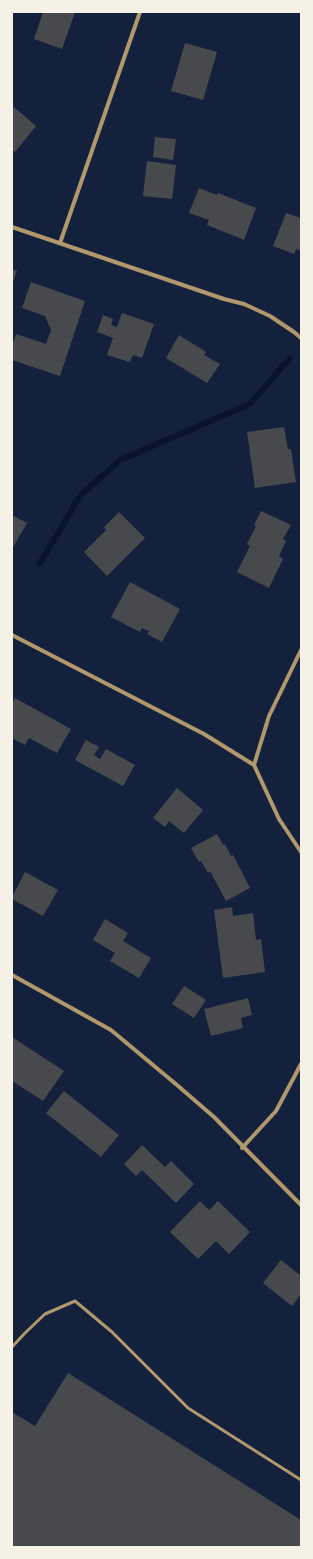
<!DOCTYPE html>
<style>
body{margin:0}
#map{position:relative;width:313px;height:1559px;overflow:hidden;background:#14213d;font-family:"PT Serif",serif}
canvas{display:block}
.frame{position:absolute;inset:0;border:13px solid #f6f1e7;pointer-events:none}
</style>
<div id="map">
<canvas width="313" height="1559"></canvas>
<div class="frame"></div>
</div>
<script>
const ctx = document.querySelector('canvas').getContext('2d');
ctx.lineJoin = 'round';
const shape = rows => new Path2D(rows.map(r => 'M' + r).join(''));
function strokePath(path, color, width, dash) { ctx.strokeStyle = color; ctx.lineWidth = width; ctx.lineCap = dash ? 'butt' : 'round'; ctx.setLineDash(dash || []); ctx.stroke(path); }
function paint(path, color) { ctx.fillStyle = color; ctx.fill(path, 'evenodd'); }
const stream = shape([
 [40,563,80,496,120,460,250,404,289,359]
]);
const building = shape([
 [43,12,75,12,62,49,34,39],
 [185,43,217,52,203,100,171,91],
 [14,107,36,126,15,152,12,149,12,109],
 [155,137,176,139,173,160,153,157],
 [147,161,176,165,172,199,143,196],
 [199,188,217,195,218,193,256,208,244,240,207,225,209,220,189,213],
 [286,213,301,218,301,251,296,249,294,254,273,246],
 [12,269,17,271,12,284],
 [31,282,85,301,60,376,12,360,12,346,16,334,46,344,51,330,45,316,22,308],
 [122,313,154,324,142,358,133,355,130,362,107,355,113,338,97,332,103,315,113,319,111,325,117,327],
 [179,335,206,352,204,355,220,364,207,383,166,358],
 [284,427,288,449,291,449,296,482,255,488,247,432],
 [261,511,291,525,283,539,286,541,279,556,283,559,269,588,237,572,250,546,247,544,256,526,254,525],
 [119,512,145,538,107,576,84,552,106,530,104,527],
 [14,516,27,523,12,549,12,519],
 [130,582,180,609,162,642,147,634,149,631,142,628,140,632,111,617],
 [15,698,71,729,57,753,29,738,25,745,12,738,12,703],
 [86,740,99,747,94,755,100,759,106,749,135,765,123,786,75,760],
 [177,788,203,810,184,833,169,821,165,827,153,818],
 [217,834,223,845,225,844,231,856,233,855,250,888,226,901,210,871,208,873,201,861,199,862,191,848],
 [25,872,58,890,43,916,12,899,12,897],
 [232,907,233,916,253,913,256,940,261,939,265,972,223,978,214,910],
 [105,919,128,933,123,941,151,958,139,978,110,961,115,953,93,940],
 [184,986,206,1000,194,1018,172,1004],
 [248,998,252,1015,241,1018,243,1028,211,1036,204,1009],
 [12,1037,64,1071,43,1101,12,1081],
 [64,1091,119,1135,101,1157,46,1113],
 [142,1145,165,1167,171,1161,194,1184,176,1203,142,1170,136,1176,124,1164],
 [200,1201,209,1210,218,1201,250,1232,229,1254,216,1241,198,1259,170,1232],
 [281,1260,301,1276,301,1294,292,1306,263,1283],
 [68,1373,301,1520,301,1547,12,1547,12,1412,35,1426]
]);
const service = shape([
 [12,1347,25,1333,45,1314,75,1301,112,1332,188,1408,301,1480]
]);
const minor = shape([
 [12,227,224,299,244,304,270,316,294,332,301,338],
 [60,243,140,12],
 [12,635,204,734,254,765,279,819,301,852],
 [254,765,269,716,301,650],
 [12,975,111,1030,177,1085,214,1117,301,1205],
 [242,1148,276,1111,301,1064]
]);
strokePath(stream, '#0b132b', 6);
paint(building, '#48494c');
strokePath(service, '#b1986c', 3);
strokePath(minor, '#b1986c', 4);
</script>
